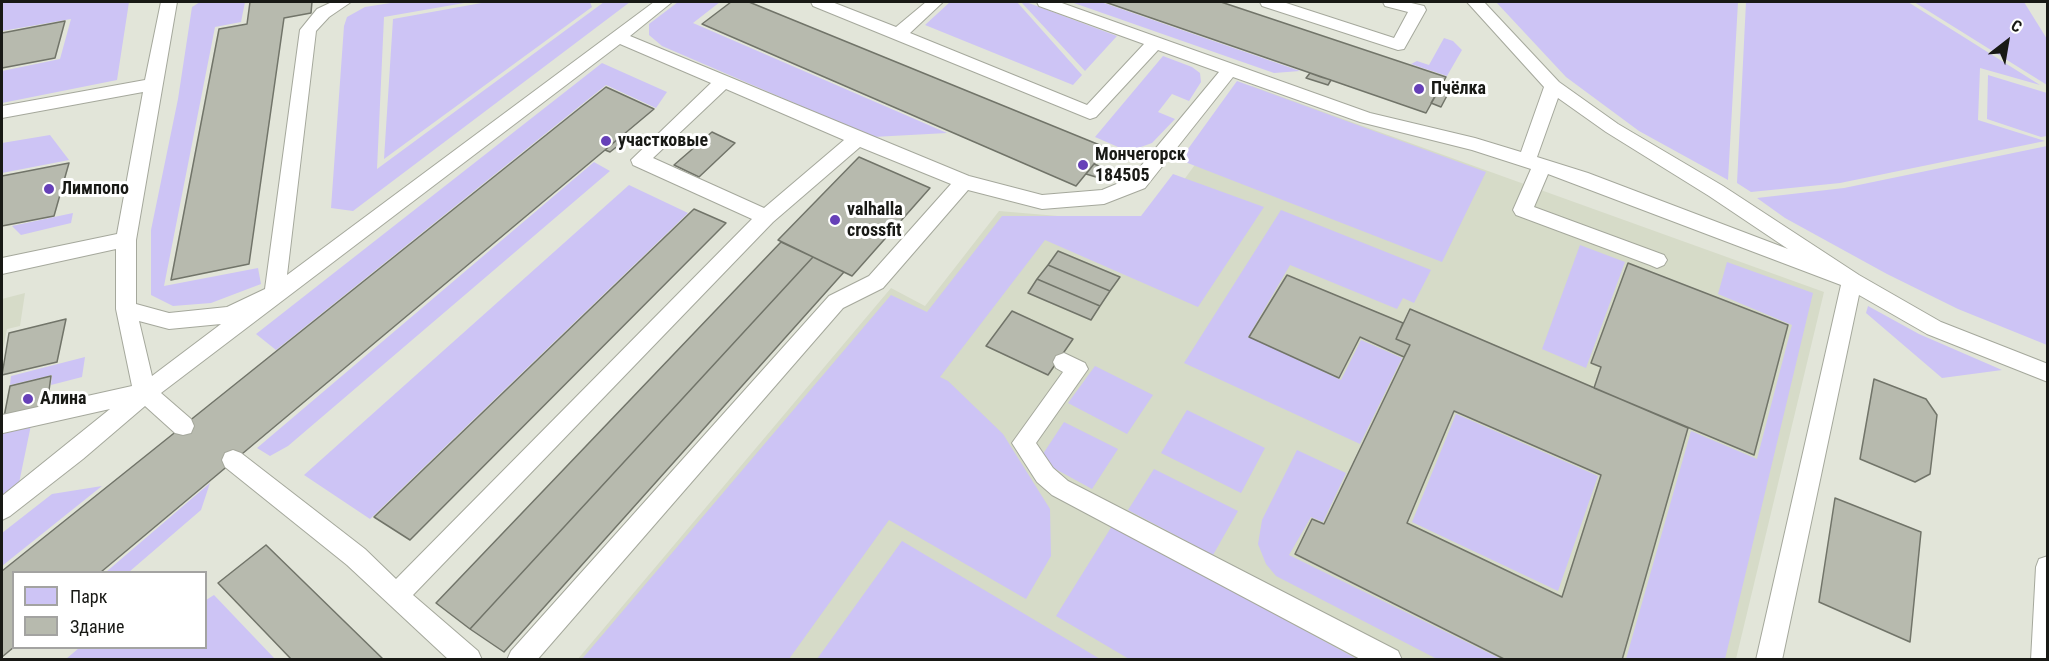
<!DOCTYPE html>
<meta charset="utf-8">
<style>
body{margin:0}
#map{position:relative;width:2049px;height:661px;overflow:hidden;background:#e2e5d9;font-family:"Roboto Condensed",sans-serif}
canvas{display:block}
.frame{position:absolute;inset:0;border:3px solid #181915;pointer-events:none}
.legend{position:absolute;left:12px;top:571px;width:195px;height:78px;box-sizing:border-box;background:#fff;border:2px solid #a3a3a1;margin:0;padding:8px 10px;list-style:none;font-size:18px;color:#181915}
.legend li{display:flex;align-items:center;gap:12px;height:30px}
.legend b{width:30px;border:2px solid #a3a3a1}
.north{position:absolute;left:1977px;top:12px;width:60px;height:60px;-webkit-text-stroke:4px #fff;paint-order:stroke;rotate:31deg;font-size:16px;font-weight:700;line-height:24px;text-align:center;color:#181915}
.north::after{content:'';display:block;margin:auto;width:21px;height:27px;background:#181915;clip-path:polygon(50% 0,100% 100%,50% 72%,0 100%)}
</style>
<div id="map">
<canvas width="2049" height="661"></canvas>
<div class="frame"></div>
<ul class="legend">
<li><b style="height:16px;background:#cdc4f5"></b>Парк</li>
<li><b style="height:16px;background:#b7baae"></b>Здание</li>
</ul>
<div class="north">С</div>
</div>
<script>
const ctx = document.querySelector('canvas').getContext('2d');
ctx.lineJoin = 'round';
function paint(path, color) { ctx.fillStyle = color; ctx.fill(path, 'evenodd'); }
const shape = rows => new Path2D(rows.map(r => 'M' + r).join(''));
function strokePath(path, color, width, dash) { ctx.strokeStyle = color; ctx.lineWidth = width; ctx.lineCap = dash ? 'butt' : 'round'; ctx.setLineDash(dash || []); ctx.stroke(path); }
function drawText(font, color, halo, rows, align = 'center') {
  ctx.font = font + ' "Roboto Condensed",sans-serif'; ctx.lineWidth = 6; ctx.setLineDash([]); ctx.textBaseline = 'middle'; ctx.strokeStyle = halo; ctx.fillStyle = color; for (const [text, x, y, turn = 0] of rows) {
    ctx.save(); ctx.translate(x, y); ctx.rotate((+turn || 0) * Math.PI / 180); ctx.textAlign = isNaN(turn) ? turn : align; if (halo) ctx.strokeText(text, 0, 0); ctx.fillText(text, 0, 0); ctx.restore();
  }
}
const built = shape([
 [1252,86,1824,292,1736,659,577,660,891,288,925,306,999,211,1152,224],
 [25,293,20,326,7,329,2,355,2,299]
]);
const green = shape([
 [2,2,129,2,117,80,2,103,2,71,60,59,71,19,2,31],
 [200,2,245,2,241,22,215,27,164,286,258,268,261,284,211,303,173,306,151,295,151,230,178,99,192,7],
 [397,2,470,2,384,17,377,169,604,2,630,2,353,211,331,208,344,26,347,17,365,7],
 [487,2,590,2,592,7,384,159,393,19],
 [678,2,720,2,693,23,947,133,873,137,662,46,649,35,649,24],
 [950,2,1017,2,1082,75,1073,85,925,25],
 [1021,2,1026,2,1117,36,1085,71],
 [1071,2,1101,2,1300,71,1274,73],
 [1496,2,1738,2,1728,180,1639,131,1566,77],
 [1746,2,1908,2,2040,85,1980,68,1978,120,2045,141,1840,183,1751,192,1737,183],
 [1914,2,2024,2,2047,39,2047,85],
 [1444,38,1453,41,1462,50,1447,76,1411,64,1417,61,1429,65],
 [1163,56,1192,67,1200,73,1201,82,1189,101,1172,94,1158,112,1175,119,1152,143,1138,148,1125,150,1095,137],
 [602,63,667,92,656,108,606,85,276,350,256,334],
 [1988,75,2047,93,2047,136,2041,137,1987,119],
 [1237,81,1486,172,1442,262,1180,160],
 [50,135,69,160,2,173,2,143],
 [2047,146,2047,345,1958,309,1887,274,1785,218,1757,198,1844,188],
 [594,162,610,171,288,446,270,456,257,448],
 [1173,174,1264,207,1198,307,1045,240,940,377,948,381,1003,434,1050,509,1051,556,1026,599,889,520,789,659,582,659,891,295,927,312,1002,216,1141,216],
 [629,185,688,213,370,519,304,475],
 [1281,210,1431,270,1414,303,1403,298,1397,309,1290,265,1248,337,1341,380,1361,340,1402,358,1360,444,1184,363],
 [73,213,71,223,21,235,12,226],
 [1580,245,1625,262,1586,368,1542,349],
 [1727,262,1813,293,1725,659,1626,659,1691,431,1757,459,1792,325,1718,294],
 [1868,306,1919,334,2002,370,1942,378,1866,313],
 [85,357,82,377,51,385,52,375,10,385,11,376],
 [1095,366,1153,395,1127,434,1068,403],
 [1187,410,1265,448,1241,493,1161,453],
 [1456,414,1598,476,1558,591,1412,522],
 [1064,422,1118,449,1092,489,1039,460],
 [31,425,18,488,2,500,2,433],
 [1297,450,1346,473,1323,522,1311,517,1289,555,1501,659,1437,659,1276,576,1266,564,1258,544,1262,520],
 [1154,469,1238,511,1213,555,1128,510],
 [210,483,201,510,129,572,106,572],
 [102,486,2,566,2,533,52,494],
 [1112,526,1357,659,1129,659,1056,616],
 [902,541,1033,619,1100,659,817,659],
 [214,595,275,659,66,659,79,648,206,648,206,600]
]);
const building = shape([
 [250,2,312,2,311,13,284,18,249,264,171,280,219,29,247,24,250,2],
 [731,2,749,2,1107,148,1076,186,702,24,731,2],
 [1105,2,1221,2,1446,77,1426,113,1105,2],
 [65,21,55,58,2,68,2,33,65,21],
 [1310,73,1321,77,1331,80,1328,85,1306,78,1310,73],
 [606,87,654,109,101,572,14,572,14,647,2,657,2,571,606,87],
 [1440,87,1450,90,1441,107,1431,103,1440,87],
 [712,132,735,143,699,177,674,165,712,132],
 [619,138,624,141,610,152,605,150,619,138],
 [859,157,930,188,852,276,778,240,859,157],
 [69,163,54,216,2,226,2,176,69,163],
 [1094,164,1104,168,1096,177,1086,174,1094,164],
 [694,209,726,223,410,540,374,517,694,209],
 [781,242,813,257,470,629,436,603,781,242],
 [1058,251,1120,277,1110,291,1048,265,1058,251],
 [813,257,844,272,504,652,470,629,813,257],
 [1628,263,1788,325,1754,455,1594,388,1601,367,1591,363,1628,263],
 [1048,265,1110,291,1100,306,1037,279,1048,265],
 [1287,275,1403,323,1396,339,1410,345,1404,357,1360,337,1339,378,1249,337,1287,275],
 [1037,279,1100,306,1091,320,1028,293,1037,279],
 [1410,309,1688,428,1622,660,1506,660,1295,554,1312,519,1324,524,1410,345,1396,339,1410,309],
 [1454,411,1601,475,1562,597,1407,523,1454,411],
 [1012,311,1073,339,1048,375,986,346,1012,311],
 [66,319,57,362,2,375,9,333,66,319],
 [51,376,47,405,4,417,10,386,51,376],
 [1874,379,1926,399,1937,415,1930,474,1915,482,1860,459,1874,379],
 [1835,498,1921,532,1910,642,1819,602,1835,498],
 [266,545,384,660,292,660,218,583,266,545]
]);
const service = shape([
 [161,2,177,2,136,240,136,304,169,313,227,307,265,289,300,30,317,9,332,2,351,2,329,17,316,31,287,275,654,2,672,2,630,36,969,176,1042,195,1102,190,1131,178,1219,72,1158,50,1096,117,1090,119,813,6,811,2,832,2,896,27,926,2,943,2,910,33,1087,105,1144,44,1039,6,1037,2,1059,2,1370,113,1475,138,1521,152,1544,87,1467,2,1484,2,1559,82,1618,124,1723,186,1859,275,1941,322,2048,364,2048,382,1927,334,1859,295,1782,660,1756,660,1841,285,1548,174,1534,207,1664,255,1667,260,1664,265,1657,268,1650,265,1516,215,1513,210,1531,169,1472,150,1360,122,1233,77,1145,188,1104,204,1042,209,968,190,883,288,843,308,537,660,507,660,511,651,829,296,869,276,951,184,860,147,773,222,413,595,478,651,482,660,449,660,347,565,225,467,222,460,225,453,233,450,241,453,365,549,396,579,752,219,633,165,631,160,711,83,620,44,161,393,191,419,194,426,191,433,183,435,175,433,145,406,83,459,10,516,2,520,2,496,110,409,3,433,2,415,132,386,116,309,116,249,2,274,2,258,117,234,143,92,2,118,2,106,145,80,161,2],
 [726,89,844,140,764,208,653,158,726,89],
 [1558,98,1606,132,1709,196,1788,249,1588,173,1537,157,1558,98],
 [139,321,169,329,221,324,152,376,139,321],
 [1260,2,1283,2,1394,38,1408,12,1385,6,1383,2,1407,2,1424,6,1426,10,1404,49,1398,50,1262,6,1260,2],
 [1064,353,1085,363,1088,369,1036,443,1053,468,1068,481,1398,651,1402,660,1362,660,1052,495,1037,482,1012,443,1063,372,1056,368,1053,362,1056,356,1064,353],
 [2048,556,2048,660,2031,660,2036,567,2039,559,2048,556]
]);
const markers = [
 [1419,89,6,"#6640b8"],
 [606,141,6,"#6640b8"],
 [1083,165,6,"#6640b8"],
 [49,189,6,"#6640b8"],
 [835,220,6,"#6640b8"],
 [28,399,6,"#6640b8"]
];
const poiNames = [
 ["Пчёлка",1431,89],
 ["участковые",618,141],
 ["Мончегорск",1095,155],
 ["184505",1095,176],
 ["Лимпопо",61,189],
 ["valhalla",847,210],
 ["crossfit",847,231],
 ["Алина",40,399]
];
paint(built, '#d6dbc8');
paint(green, '#cdc4f5');
paint(building, '#b7baae');
strokePath(building, '#717469', 1.5);
strokePath(service, '#a5a89c', 2);
paint(service, '#fff');
for (const [x, y, r, color] of markers) { const dot = new Path2D(); dot.arc(x, y, r, 0, 2 * Math.PI); ctx.fillStyle = color; ctx.fill(dot); strokePath(dot, '#fff', 2); }
drawText('bold 18px', '#181915', '#fff', poiNames, 'left');
</script>
